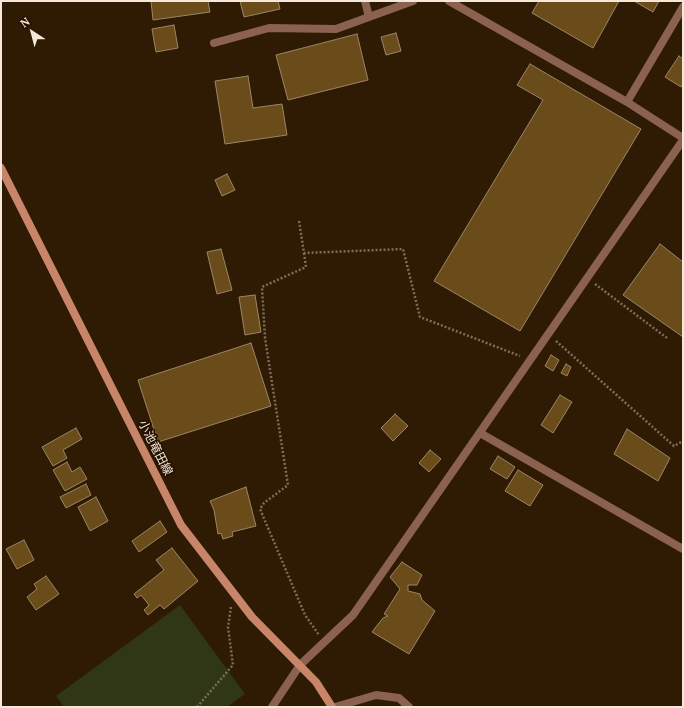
<!DOCTYPE html>
<meta charset="utf-8">
<style>
body{margin:0}
#map{position:relative;width:684px;height:708px;overflow:hidden;background:#2f1a03;font-family:"PT Serif",serif}
canvas{display:block}
.frame{position:absolute;inset:0;border:2px solid #f5e7d9;pointer-events:none}
.north{position:absolute;left:12px;top:12px;width:40px;height:40px;-webkit-text-stroke:3px #251100;paint-order:stroke;rotate:324deg;font-size:11px;font-weight:700;line-height:16px;text-align:center;color:#f5e7d9}
.north::after{content:'';display:block;margin:auto;width:14px;height:18px;background:#f5e7d9;clip-path:polygon(50% 0,100% 100%,50% 72%,0 100%)}
</style>
<div id="map">
<canvas width="684" height="708"></canvas>
<div class="frame"></div>
<div class="north">N</div>
</div>
<script>
const ctx = document.querySelector('canvas').getContext('2d');
ctx.lineJoin = 'round';
function paint(path, color) { ctx.fillStyle = color; ctx.fill(path, 'evenodd'); }
const shape = rows => new Path2D(rows.map(r => 'M' + r).join(''));
function strokePath(path, color, width, dash) { ctx.strokeStyle = color; ctx.lineWidth = width; ctx.lineCap = dash ? 'butt' : 'round'; ctx.setLineDash(dash || []); ctx.stroke(path); }
function drawText(font, color, halo, rows, align = 'center') {
  ctx.font = font + ' "PT Serif","Noto Sans JP",serif'; ctx.lineWidth = 3.5; ctx.setLineDash([]); ctx.textBaseline = 'middle'; ctx.strokeStyle = halo; ctx.fillStyle = color; for (const [text, x, y, turn = 0] of rows) {
    ctx.save(); ctx.translate(x, y); ctx.rotate((+turn || 0) * Math.PI / 180); ctx.textAlign = isNaN(turn) ? turn : align; if (halo) ctx.strokeText(text, 0, 0); ctx.fillText(text, 0, 0); ctx.restore();
  }
}
const green = shape([
 [180,605,245,694,227,707,64,707,56,696]
]);
const building = shape([
 [151,1,208,1,210,12,153,20,151,1],
 [240,1,278,1,280,9,244,17,240,1],
 [539,1,619,1,593,48,532,13,539,1],
 [634,1,659,1,653,12,634,1],
 [174,25,178,48,156,52,152,29,174,25],
 [396,33,401,51,386,55,381,37,396,33],
 [357,34,368,80,288,100,276,55,357,34],
 [679,56,683,59,683,83,681,87,665,77,679,56],
 [530,64,641,129,520,331,434,281,543,100,517,85,530,64],
 [248,76,253,108,282,104,287,135,225,144,215,81,248,76],
 [227,174,235,190,222,196,215,180,227,174],
 [660,244,683,262,683,337,623,295,660,244],
 [221,249,232,290,217,294,207,252,221,249],
 [255,295,261,332,245,335,239,297,255,295],
 [251,343,271,406,158,442,138,380,251,343],
 [551,355,559,360,553,371,545,366,551,355],
 [566,364,571,367,567,376,561,373,566,364],
 [560,395,572,402,553,433,541,425,560,395],
 [395,414,408,426,393,441,381,428,395,414],
 [76,428,82,439,63,450,67,458,53,466,42,447,76,428],
 [627,429,670,458,658,481,614,454,627,429],
 [430,450,441,459,429,472,419,463,430,450],
 [498,456,515,467,507,479,490,469,498,456],
 [67,462,72,472,80,467,87,479,65,491,53,470,67,462],
 [518,470,543,485,530,506,505,491,518,470],
 [86,484,91,495,66,508,60,497,86,484],
 [246,487,256,526,232,532,233,536,223,539,221,533,218,534,214,510,210,501,246,487],
 [96,497,108,521,90,531,78,507,96,497],
 [160,521,167,532,139,552,132,541,160,521],
 [24,540,34,560,17,569,6,549,24,540],
 [172,548,198,581,164,609,160,605,148,615,144,610,149,605,141,595,137,598,134,594,164,570,156,560,172,548],
 [402,562,422,575,417,585,408,585,408,591,420,594,422,600,435,611,409,654,372,632,383,618,388,616,384,614,400,589,390,577,402,562],
 [46,576,59,594,36,610,27,597,37,589,34,584,46,576]
]);
const path = shape([
 [299,221,304,253,403,249,420,317,520,356],
 [304,253,306,267,262,287,265,338,288,485,264,503,260,509,305,615,319,635],
 [595,284,667,338],
 [556,341,674,446,683,441],
 [197,707,233,665,228,627,231,607]
]);
const minor = shape([
 [365,1,369,17],
 [449,1,627,102,683,138],
 [214,43,269,28,336,29,413,1],
 [627,102,683,7],
 [480,433,683,549],
 [335,707,376,695,399,698,409,707]
]);
const tertiary = shape([
 [272,707,300,665,353,615,683,140]
]);
const secondary = shape([
 [1,168,181,525,252,617,316,682,332,707]
]);
const streetNames = [
 ["小池竜田線",155,448,63]
];
paint(green, '#303717');
paint(building, '#6a4c1b');
strokePath(building, '#9b8669', 1);
strokePath(path, '#7f6d59', 2.5, [2, 2]);
strokePath(minor, '#8b614f', 8);
strokePath(tertiary, '#8b614f', 8);
strokePath(secondary, '#c98569', 8);
drawText('12px', '#f5e7d9', '#251100', streetNames);
</script>
